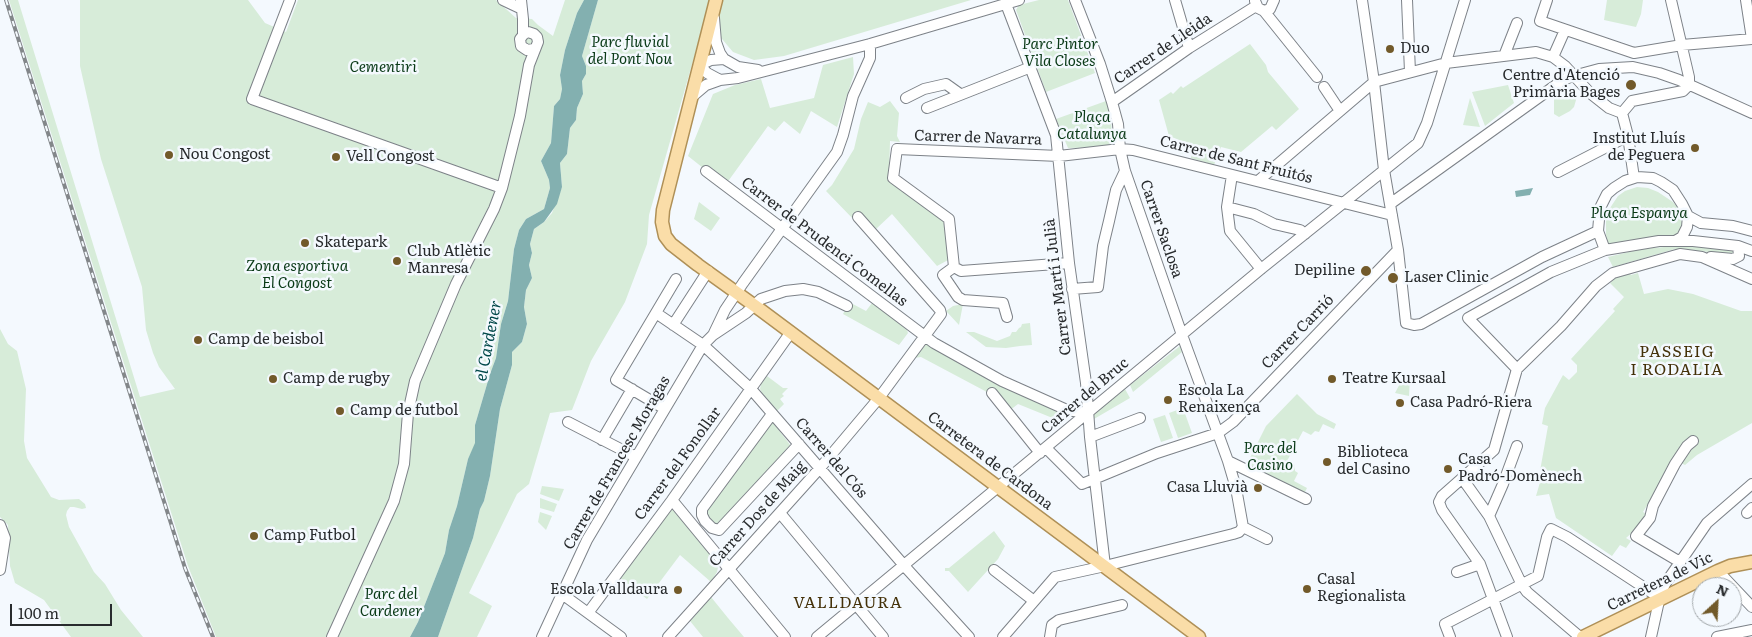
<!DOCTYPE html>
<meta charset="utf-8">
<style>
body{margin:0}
#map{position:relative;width:1752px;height:637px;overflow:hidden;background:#f4f9fe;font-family:Literata,serif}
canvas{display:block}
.north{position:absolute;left:1692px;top:577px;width:50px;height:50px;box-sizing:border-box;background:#f4f9fe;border:1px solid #a2a7aa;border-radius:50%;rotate:25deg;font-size:14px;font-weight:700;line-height:20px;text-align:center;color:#282b2d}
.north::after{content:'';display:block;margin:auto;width:18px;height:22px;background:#725a2a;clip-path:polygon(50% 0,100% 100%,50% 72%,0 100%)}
.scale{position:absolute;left:10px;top:604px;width:102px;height:22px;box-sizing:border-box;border:2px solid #282b2d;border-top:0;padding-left:6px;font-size:15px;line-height:18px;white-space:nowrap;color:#282b2d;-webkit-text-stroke:4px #f4f9fe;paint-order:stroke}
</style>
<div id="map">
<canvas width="1752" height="637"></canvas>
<div class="north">N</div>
<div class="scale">100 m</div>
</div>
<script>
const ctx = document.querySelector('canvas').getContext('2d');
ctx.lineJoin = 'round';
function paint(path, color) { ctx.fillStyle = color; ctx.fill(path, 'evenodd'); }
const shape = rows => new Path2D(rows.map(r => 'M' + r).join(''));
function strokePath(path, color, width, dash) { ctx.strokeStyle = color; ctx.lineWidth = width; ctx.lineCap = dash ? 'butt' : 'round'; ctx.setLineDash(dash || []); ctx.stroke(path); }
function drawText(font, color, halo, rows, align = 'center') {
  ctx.font = font + ' Literata,serif'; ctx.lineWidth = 5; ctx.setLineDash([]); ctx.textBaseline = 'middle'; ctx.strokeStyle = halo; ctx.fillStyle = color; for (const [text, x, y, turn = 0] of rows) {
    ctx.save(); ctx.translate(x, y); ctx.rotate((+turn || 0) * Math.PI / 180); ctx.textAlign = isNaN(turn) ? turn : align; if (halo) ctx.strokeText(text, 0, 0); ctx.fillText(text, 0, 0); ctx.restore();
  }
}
const green = shape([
 [9,0,18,0,140,397,175,389,159,367,153,353,146,330,142,287,101,159,80,66,80,0,248,0,265,23,286,32,298,0,496,0,516,18,532,19,538,25,553,36,565,0,584,0,577,13,565,50,560,75,562,89,560,99,554,106,551,143,541,161,549,180,550,188,544,209,526,219,519,230,514,249,508,301,501,324,496,358,490,374,475,425,476,443,468,459,457,506,449,530,445,553,418,622,410,637,216,637,188,566],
 [598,0,971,0,784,56,754,60,733,52,722,39,701,33,649,215,647,244,625,302,591,361,572,410,550,413,529,484,517,494,469,593,492,606,477,637,438,637,473,538,480,509,484,501,490,476,500,409,512,365,512,352,522,342,527,324,524,307,526,290,532,278,529,265,532,253,530,244,534,229,544,222,552,213,562,187,560,163,567,154,570,128,576,120,577,108,583,94,582,81,586,74,586,66,582,56],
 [1039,0,1068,0,1095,73,1046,92,1016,10,1019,5],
 [1607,0,1643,0,1641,14,1636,27,1604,20],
 [1250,44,1266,65,1268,72,1299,109,1276,130,1272,126,1241,152,1221,147,1214,165,1191,158,1192,152,1189,151,1185,150,1184,154,1179,153,1182,141,1169,136,1159,100,1171,92,1173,94,1181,86,1183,88],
 [853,57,854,74,837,127,811,111,800,134,784,121,775,131,768,126,729,180,722,183,688,156,713,94,735,85,761,79,770,108,814,98,823,65],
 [1508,85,1514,103,1485,126,1472,92],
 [1564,89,1574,91,1576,100,1574,107,1570,111,1559,117,1554,114,1554,100,1555,95],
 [1470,98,1480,127,1463,125],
 [890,101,899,113,897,136,900,142,890,141,889,177,945,220,950,259,937,266,892,214,876,229,863,215,855,221,826,191,832,185,854,149,861,119,868,102,880,107],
 [1106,101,1111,118,1112,141,1107,147,1068,148,1056,119],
 [1637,187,1648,188,1658,192,1673,202,1679,209,1682,223,1681,236,1608,247,1606,234,1606,221,1608,211,1618,196,1625,191],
 [699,202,720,218,711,231,694,219],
 [1676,246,1711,247,1735,251,1731,254,1675,249,1613,267,1608,257,1641,249],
 [1629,273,1631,275,1638,273,1644,294,1668,289,1693,294,1741,311,1752,311,1752,423,1697,455,1685,465,1675,460,1643,512,1648,515,1641,525,1626,538,1631,541,1626,548,1620,545,1612,556,1556,518,1549,494,1536,496,1543,472,1540,471,1548,426,1542,424,1545,408,1563,375,1569,380,1577,372,1577,365,1571,359,1615,311,1613,309,1624,297,1610,283,1616,277],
 [849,302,866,311,872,303,906,327,908,333,899,345,843,314],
 [963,304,959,325,946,311,953,306],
 [1030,323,1032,345,1020,346,1006,348,986,347,966,332,974,332,997,341,1010,336,1012,332,1016,332,1019,328,1021,327,1022,324],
 [0,329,8,344,17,351,26,389,24,441,27,458,51,497,59,500,79,499,85,504,86,508,82,509,74,507,70,507,67,511,66,515,69,527,94,572,105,584,121,610,143,637,71,637,44,600,15,583,10,566,8,525,0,517],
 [927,343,1060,411,1055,419,1018,404,1005,414,990,395,985,391,921,357,914,358],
 [1180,346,1182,352,1133,392,1130,385],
 [1405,374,1410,376,1409,396,1395,393],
 [767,376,783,388,788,388,782,394,784,396,780,399,784,404,777,411,762,393,760,389,761,384],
 [1125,389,1130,398,1094,419,1094,414],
 [1297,394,1317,414,1336,424,1334,429,1323,424,1319,432,1315,431,1311,435,1303,431,1287,461,1295,465,1295,471,1298,473,1294,481,1307,488,1304,494,1246,466,1266,426],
 [1183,408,1192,433,1178,438,1169,413],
 [1165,415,1173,438,1161,442,1153,419],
 [771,420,791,446,718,526,705,517,706,509],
 [542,486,564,489,559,501,540,494],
 [540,498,557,504,554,512,540,508],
 [670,510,673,510,716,561,718,567,717,572,711,582,680,555,647,599,620,578],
 [540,512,552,516,546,530,538,522],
 [994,531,1005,546,998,559,968,592,949,571,945,571,945,568,949,568],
 [711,597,728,618,744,637,703,637,690,621]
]);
const water = shape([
 [584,0,598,0,582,56,586,66,586,74,582,81,583,94,577,108,576,120,570,128,567,154,560,163,562,187,557,204,544,222,534,229,530,244,532,253,529,265,532,278,526,290,524,307,527,324,522,342,512,352,512,365,500,409,490,476,484,501,480,509,473,538,438,637,410,637,418,622,445,553,449,530,457,506,468,459,475,443,475,425,490,374,496,358,501,324,508,301,514,249,519,230,526,219,544,209,550,188,549,180,541,161,551,143,554,106,560,99,562,89,560,75,565,50,577,13],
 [1533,188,1530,195,1516,197,1515,191]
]);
const minor = shape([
 [290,0,252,99,502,188],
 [503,0,522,9],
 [521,0,523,19,523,35],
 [1075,0,1100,64,1112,102,1118,124,1120,149,1125,171,1182,335,1228,461,1236,488,1243,527],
 [1175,0,1189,48],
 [1362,0,1374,82,1384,170,1398,250,1406,323,1414,325,1421,324,1542,257,1598,231],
 [1407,0,1410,72],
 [1547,0,1540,21,1634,53,1682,45,1752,39],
 [1671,0,1689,77,1689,85],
 [1746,0,1752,39],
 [1255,1,1258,8,1264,11,1317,77],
 [1006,4,1056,135,1069,263,1086,383,1090,437,1105,566],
 [1264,11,1270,9,1274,0],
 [714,18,716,42,720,53,724,59,738,67,758,70],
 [1504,56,1517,23],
 [1553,57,1565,30],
 [720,80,707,73,700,65,711,60,724,59],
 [1324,87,1340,111],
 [693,96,706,85,720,80,738,78,870,44,1019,0],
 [906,98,924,89,946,84,960,94],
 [1112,102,1189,48,1256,6],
 [927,108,1031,67],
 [1622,113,1632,101,1683,91,1689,85],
 [1622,113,1628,136,1634,178],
 [706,171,934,343,1002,381,1067,410,1087,413],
 [1558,172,1628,136],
 [1232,175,1227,207,1230,231,1261,269],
 [1258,181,1374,82,1446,63,1536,52,1553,57,1565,66,1590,93,1609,108,1622,113],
 [1390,204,1563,80,1573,76,1599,69,1633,67,1659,73,1679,80,1752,113],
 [1227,207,1254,214,1274,224,1300,230,1305,234],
 [1688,216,1701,223,1733,226,1752,231],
 [1605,250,1598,231,1600,208,1607,194,1614,188,1625,181,1637,177,1653,178,1661,182,1673,190,1682,204,1688,216,1687,227,1682,237,1675,241],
 [1710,260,1711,257,1733,259,1739,256,1738,246],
 [954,267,949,219,893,178,897,149,1059,156,1120,149,1133,150,1392,215],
 [954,267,961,271,1069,263],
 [954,267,943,275,958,297,963,300,1003,303,1007,317],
 [1072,289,1098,287,1103,246,1109,221,1116,190,1125,171],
 [656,313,703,345,751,389,908,570,969,637],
 [673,325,708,271],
 [714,333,725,310,743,283,837,152,843,135,853,96,870,58,870,44],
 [1517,369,1468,318,1551,272,1605,250,1659,241,1693,241,1738,246,1752,251],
 [992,393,1040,453],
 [665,409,616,380,676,279],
 [772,414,702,509,702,515,705,521,712,528,719,530,799,444],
 [568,422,636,457],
 [1090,437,1140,418],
 [602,440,632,389],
 [1046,448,1082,484,1157,453,1218,433,1233,422,1398,250],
 [1228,461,1306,499],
 [1462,478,1489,516,1522,585,1527,592,1580,637],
 [672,500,785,637],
 [780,513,883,637],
 [1747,513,1752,508],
 [1489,516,1503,484,1517,446],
 [1243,527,1267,539],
 [1680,562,1636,536,1650,518,1653,506,1675,464,1687,446,1693,441],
 [0,570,5,538,0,525],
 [994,570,1034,601],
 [1718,571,1752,607],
 [1457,572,1480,564],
 [562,594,621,637],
 [588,613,672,500,791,332],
 [332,637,394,501,404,464,408,413,415,381,456,284,494,209,502,188,520,116,529,65,538,42,537,37,534,34,528,32,524,34,520,39,521,46,527,50,534,49],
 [542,637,587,540,703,345,713,335,746,313,761,299,785,291,803,289,818,292,847,306],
 [668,637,820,468,879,398,941,314,940,310,858,217],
 [817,637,1261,269,1418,143,1427,123,1465,0],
 [1003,637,1055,577,1105,566,1233,534,1239,532,1243,527],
 [1050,637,1052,625,1059,620,1122,605],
 [1450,637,1445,624,1538,576,1547,537,1551,529,1567,537,1654,594,1659,600],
 [1507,637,1480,564,1442,510,1439,502,1442,496,1494,450,1517,369,1561,326,1596,286,1613,273,1680,254,1702,257,1752,279],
 [1651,637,1661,592,1665,584,1707,523,1752,484],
 [1717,637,1752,630]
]);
const major = shape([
 [716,0,663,210,662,222,665,236,671,244,698,265,762,311,1199,637],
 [1583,637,1718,571,1730,566,1752,562]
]);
const rail = shape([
 [6,0,185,568,213,637]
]);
const markers = [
 [1390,49,5,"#725a2a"],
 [1631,85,6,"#725a2a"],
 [1695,148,5,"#725a2a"],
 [169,155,5,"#725a2a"],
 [336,157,5,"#725a2a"],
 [305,243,5,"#725a2a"],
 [397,261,5,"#725a2a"],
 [1366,271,6,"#725a2a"],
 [1393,278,6,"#725a2a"],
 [198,340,5,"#725a2a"],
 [273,379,5,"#725a2a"],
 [1332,379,5,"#725a2a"],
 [1168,400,5,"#725a2a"],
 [1400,403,5,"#725a2a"],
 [340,411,5,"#725a2a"],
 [1327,462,5,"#725a2a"],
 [1448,469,5,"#725a2a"],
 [1258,488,5,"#725a2a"],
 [254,536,5,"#725a2a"],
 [1307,589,5,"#725a2a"],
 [678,590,5,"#725a2a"]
];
const parkNames = [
 ["Parc fluvial",630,43],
 ["del Pont Nou",630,60],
 ["Parc Pintor",1060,45],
 ["Vila Closes",1060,62],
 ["Cementiri",383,68],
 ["Plaça",1092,118],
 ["Catalunya",1092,135],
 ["Plaça Espanya",1639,214],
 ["Zona esportiva",297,267],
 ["El Congost",297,284],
 ["Parc del",1270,449],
 ["Casino",1270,466],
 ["Parc del",391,595],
 ["Cardener",391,612]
];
const streetNames = [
 ["Carrer de Lleida",1163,49,-34],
 ["Carrer de Navarra",978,138,2],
 ["Carrer de Sant Fruitós",1236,160,14],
 ["Carrer Saclosa",1161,229,71],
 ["Carrer de Prudenci Comellas",824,242,37],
 ["Carrer Martí i Julià",1058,287,-97],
 ["Carrer Carrió",1298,332,-46],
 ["Carrer del Bruc",1085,396,-40],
 ["Carrer del Cós",831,458,49],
 ["Carretera de Cardona",990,461,37],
 ["Carrer de Francesc Moragas",617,463,-60],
 ["Carrer del Fonollar",678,464,-54],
 ["Carrer Dos de Maig",758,514,-48],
 ["Carretera de Vic",1660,582,-26]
];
const poiNames = [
 ["Duo",1400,49],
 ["Centre d'Atenció",1620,76,"right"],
 ["Primària Bages",1620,93,"right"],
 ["Institut Lluís",1685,139,"right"],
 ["de Peguera",1685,156,"right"],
 ["Nou Congost",179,155],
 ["Vell Congost",346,157],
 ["Skatepark",315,243],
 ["Club Atlètic",407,252],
 ["Manresa",407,269],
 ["Depiline",1355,271,"right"],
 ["Laser Clinic",1404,278],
 ["Camp de beisbol",208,340],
 ["Camp de rugby",283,379],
 ["Teatre Kursaal",1342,379],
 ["Escola La",1178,391],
 ["Renaixença",1178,408],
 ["Casa Padró-Riera",1410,403],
 ["Camp de futbol",350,411],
 ["Biblioteca",1337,453],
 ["del Casino",1337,470],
 ["Casa",1458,460],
 ["Padró-Domènech",1458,477],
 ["Casa Lluvià",1248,488,"right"],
 ["Camp Futbol",264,536],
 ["Casal",1317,580],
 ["Regionalista",1317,597],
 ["Escola Valldaura",668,590,"right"]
];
const waterNames = [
 ["el Cardener",489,341,-79]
];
const neighbourhoodNames = [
 ["PASSEIG",1677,352],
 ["I RODALIA",1677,370],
 ["VALLDAURA",848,603]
];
paint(green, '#d7ecd9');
paint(water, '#83b0b0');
strokePath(minor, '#7d8288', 12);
strokePath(major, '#af9057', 15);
strokePath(minor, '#fff', 10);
strokePath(major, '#fadda8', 12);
strokePath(rail, '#83878a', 4);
strokePath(rail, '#f4f9fe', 2, [5.5]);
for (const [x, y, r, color] of markers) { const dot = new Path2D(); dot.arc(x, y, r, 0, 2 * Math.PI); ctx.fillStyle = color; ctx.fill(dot); strokePath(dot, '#f4f9fe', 2); }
drawText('italic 15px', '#0a3a17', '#f4f9fe', parkNames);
drawText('15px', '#282b2d', '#f4f9fe', streetNames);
drawText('15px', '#282b2d', '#f4f9fe', poiNames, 'left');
drawText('italic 16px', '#004849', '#f4f9fe', waterNames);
ctx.letterSpacing = '1px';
drawText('16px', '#443109', '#f4f9fe', neighbourhoodNames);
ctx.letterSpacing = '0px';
</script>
